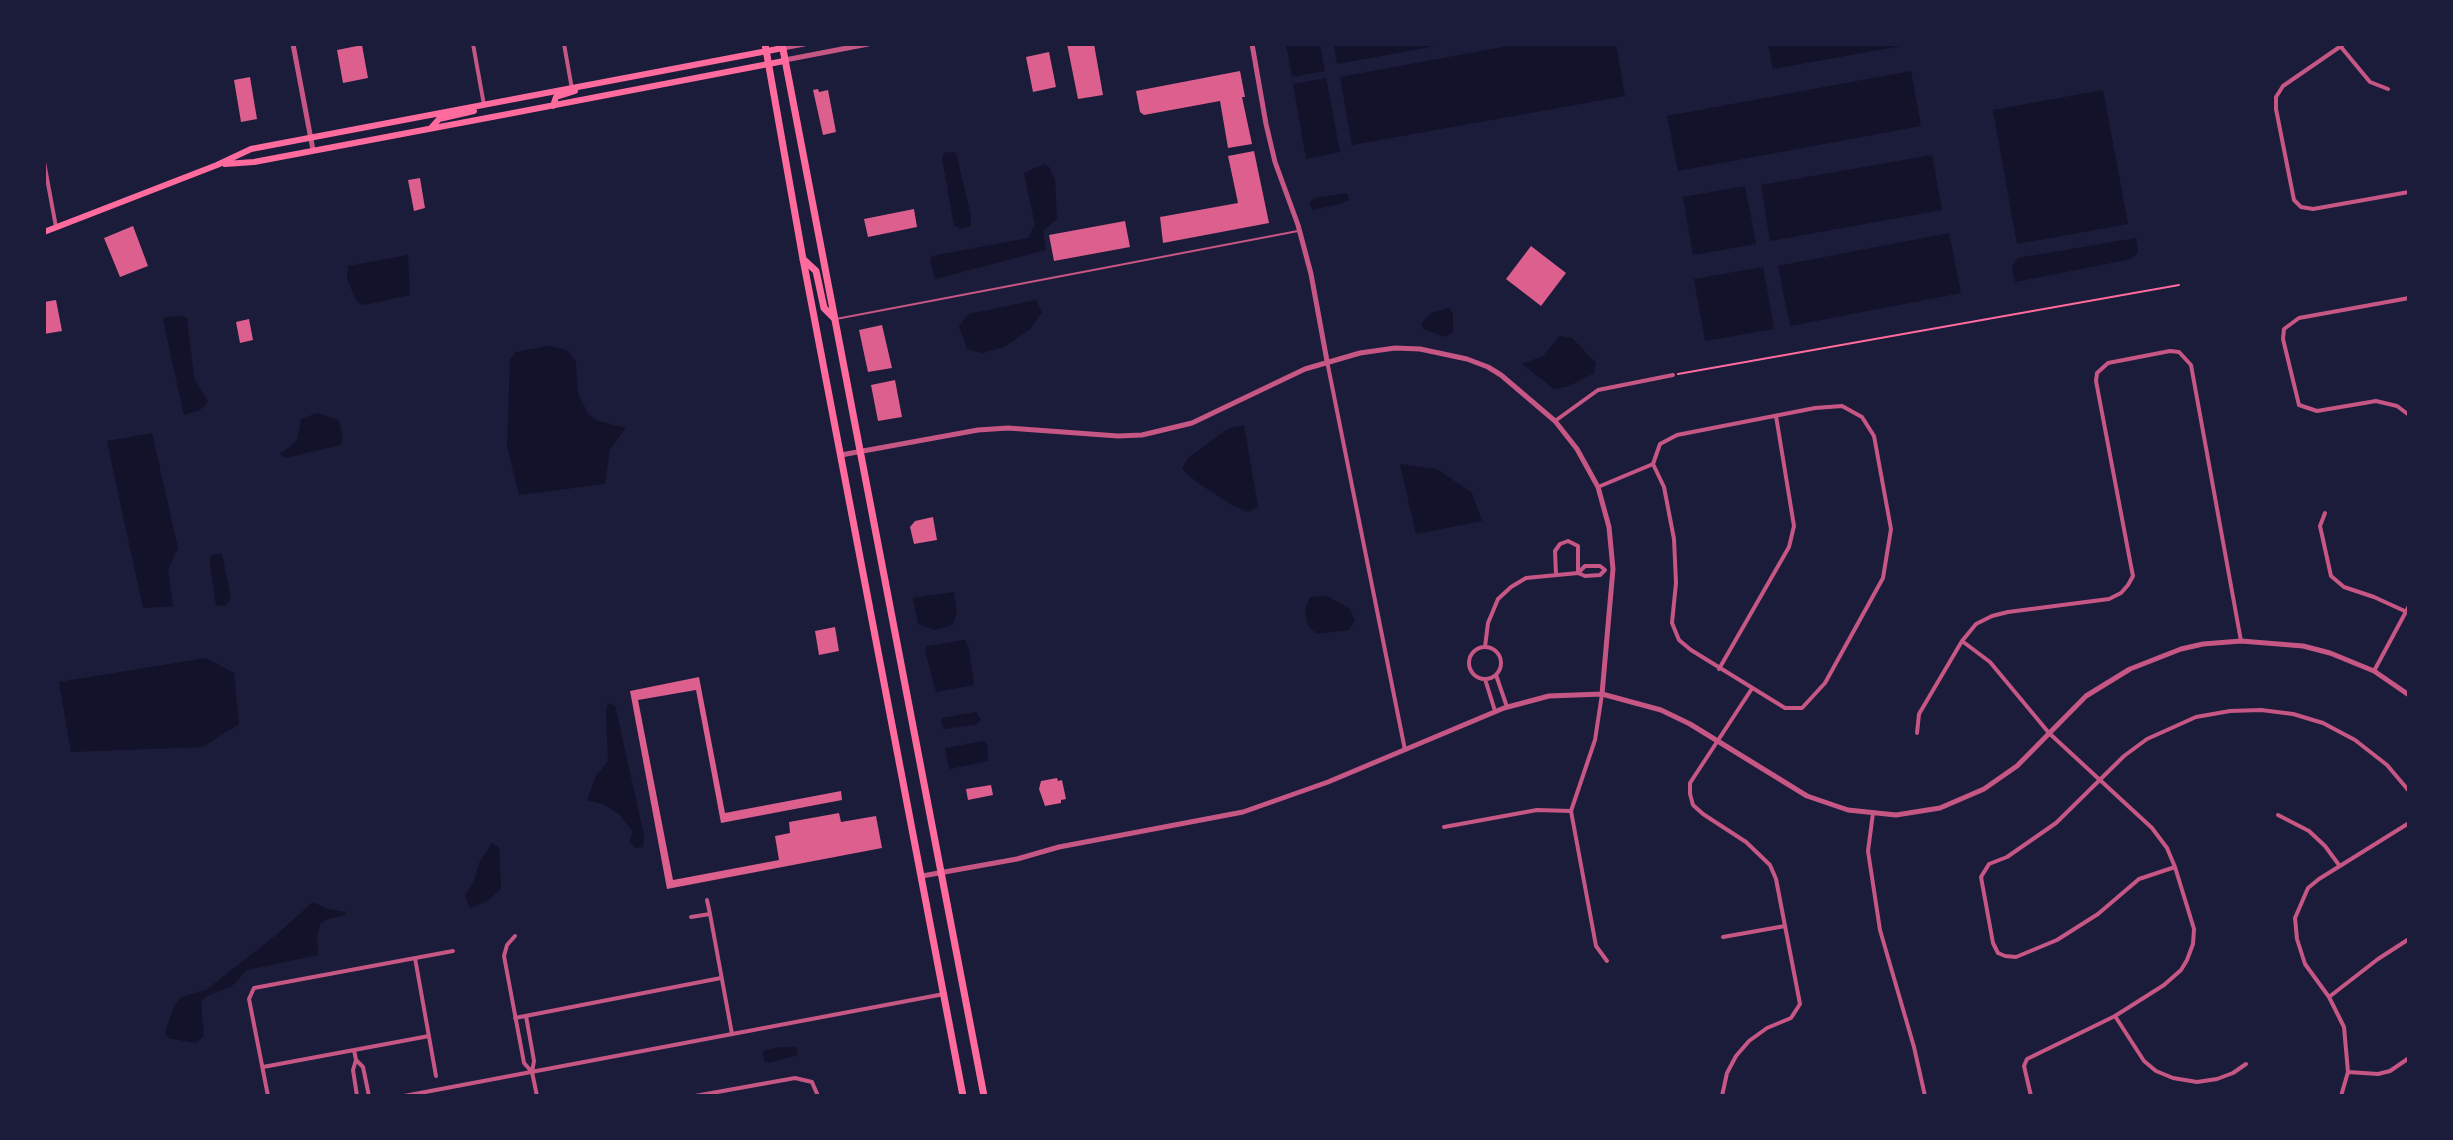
<!DOCTYPE html>
<style>
body{margin:0}
#map{position:relative;width:2453px;height:1140px;overflow:hidden;background:#1b1b3a;font-family:"Work Sans",sans-serif}
canvas{display:block}
.frame{position:absolute;inset:0;border:46px solid #1b1b3a;pointer-events:none}
</style>
<div id="map">
<canvas width="2453" height="1140"></canvas>
<div class="frame"></div>
</div>
<script>
const ctx = document.querySelector('canvas').getContext('2d');
ctx.lineJoin = 'round';
function paint(path, color) { ctx.fillStyle = color; ctx.fill(path, 'evenodd'); }
const shape = rows => new Path2D(rows.map(r => 'M' + r).join(''));
function strokePath(path, color, width, dash) { ctx.strokeStyle = color; ctx.lineWidth = width; ctx.lineCap = dash ? 'butt' : 'round'; ctx.setLineDash(dash || []); ctx.stroke(path); }
const water = shape([
 [1286,44,1320,44,1325,71,1292,77],
 [1334,44,1447,44,1337,64],
 [1519,44,1616,44,1625,96,1352,145,1340,77],
 [1768,44,1912,44,1773,69],
 [1911,71,1921,126,1678,171,1667,116],
 [1326,78,1340,152,1306,159,1293,84],
 [2103,90,2128,224,2017,244,1993,110],
 [946,152,956,153,971,216,971,226,962,229,954,226,942,157],
 [1932,155,1942,210,1770,241,1761,185],
 [1044,164,1049,167,1055,180,1057,219,1043,231,1046,250,935,279,930,261,932,256,1028,238,1035,225,1024,173],
 [1745,186,1756,244,1693,255,1683,197],
 [1347,193,1349,200,1339,204,1313,210,1309,203,1315,198],
 [1949,233,1961,293,1790,326,1778,266],
 [2136,238,2138,252,2131,259,2015,282,2012,267,2018,258],
 [408,255,410,295,364,305,358,303,347,280,348,266],
 [1763,267,1774,329,1705,341,1694,279],
 [1036,300,1042,312,1030,329,1004,347,982,353,967,349,959,326,969,314],
 [1449,308,1453,314,1453,332,1445,337,1424,329,1421,324,1431,313],
 [180,316,187,318,194,378,208,402,200,410,184,415,163,320,165,317],
 [1560,336,1572,338,1596,363,1594,373,1569,386,1554,389,1522,364,1543,356],
 [548,346,567,350,576,362,578,394,589,415,598,421,626,428,610,449,605,484,519,495,507,446,510,359,516,352],
 [317,413,339,420,343,438,341,445,285,458,280,454,297,441,301,419],
 [1244,425,1258,507,1248,512,1232,505,1198,483,1182,469,1188,458,1229,428],
 [152,433,178,548,168,570,173,606,143,608,107,441],
 [1400,464,1437,469,1472,493,1482,521,1416,534],
 [222,554,231,598,226,606,216,605,210,565,211,555],
 [954,592,957,614,952,625,935,630,918,624,913,598],
 [1327,596,1350,609,1355,621,1348,630,1317,634,1308,626,1305,610,1310,597],
 [965,640,969,649,974,685,936,692,925,651,927,646],
 [206,658,234,673,239,724,203,747,71,752,59,682],
 [608,703,615,706,644,835,643,847,635,848,629,841,633,832,619,814,603,804,587,800,596,776,608,761,606,712],
 [976,712,981,720,975,725,944,729,941,722,942,718],
 [984,741,987,744,988,761,949,769,945,748],
 [492,843,499,847,501,889,487,901,470,908,465,896,474,881,479,863],
 [313,902,327,909,346,912,345,915,325,920,320,924,317,937,318,955,247,970,232,986,207,996,201,1002,204,1036,201,1039,195,1043,168,1038,165,1033,175,1004,182,997,206,990,275,936],
 [780,1047,796,1047,798,1055,770,1063,764,1061,763,1051]
]);
const building = shape([
 [1067,44,1094,44,1103,95,1078,99],
 [362,45,368,78,343,83,337,50],
 [1049,52,1056,87,1033,92,1026,57],
 [1240,71,1245,97,1242,97,1252,144,1228,148,1220,101,1144,115,1140,112,1136,91],
 [250,77,257,119,241,122,234,80],
 [818,89,819,92,828,90,836,132,823,135,813,90],
 [1254,151,1269,223,1163,243,1160,217,1238,203,1228,156],
 [420,178,425,208,414,211,408,180],
 [914,209,917,227,868,237,864,219],
 [1125,221,1130,247,1054,261,1049,235],
 [133,226,148,266,120,277,104,238],
 [1531,246,1566,273,1541,306,1506,279],
 [56,300,62,331,44,334,44,302],
 [249,319,253,340,240,343,236,322],
 [882,325,892,368,868,372,859,330],
 [895,380,902,417,878,421,871,385],
 [933,517,937,540,914,544,910,527,915,521],
 [835,627,839,651,819,655,815,631],
 [699,677,725,813,841,791,842,800,721,823,696,690,638,700,673,880,779,860,775,836,790,833,789,822,839,813,841,822,876,816,882,848,667,889,630,691],
 [1057,778,1058,781,1062,780,1066,799,1061,800,1061,803,1045,806,1039,789,1041,781],
 [991,785,993,795,968,800,966,789]
]);
const path = shape([
 [1678,374,2179,285]
]);
const service = shape([
 [836,319,1298,231]
]);
const minor = shape([
 [473,44,484,105],
 [564,44,572,89],
 [2344,44,2283,86,2276,97,2276,109,2294,200,2301,207,2313,209,2409,192],
 [2341,47,2370,82,2388,89],
 [44,162,56,227],
 [2409,298,2299,318,2284,329,2283,339,2299,405,2317,411,2376,401,2397,406,2409,415],
 [1327,361,1405,750],
 [1842,406,1862,417,1874,436,1891,529,1883,578,1825,683,1802,708,1785,708,1691,650,1679,640,1672,623,1676,583,1674,539,1664,487,1653,464,1660,444,1677,435,1815,408,1842,406],
 [1555,421,1598,390,1673,375],
 [1598,487,1653,464],
 [2325,513,2320,526,2331,576,2344,587,2374,597,2409,613],
 [1580,571,1585,566,1600,566,1604,569],
 [1556,575,1555,551,1560,544,1568,541,1578,546,1578,572],
 [1962,641,1990,662,2049,733,2152,828,2167,848,2175,867,2194,929,2193,944,2187,960,2181,970,2164,985,2115,1016,2027,1059,2024,1066,2031,1096],
 [1485,647,1488,623,1498,599,1511,587,1526,578,1578,573,1585,576,1600,575,1605,570],
 '1469 663a16 16 0 1 1 32 0a16 16 0 1 1-32 0Z',
 [1719,669,1789,547,1794,526,1776,416],
 [2374,671,2409,606],
 [1496,675,1507,707],
 [1485,679,1495,711],
 [1602,694,1595,740,1571,811,1596,946,1607,961],
 [1917,733,1919,714,1962,641,1976,624,1992,616,2008,612,2109,599,2121,593,2128,585,2133,576,2131,566,2096,381,2097,373,2108,363,2170,351,2179,352,2191,365,2241,641],
 [1873,813,1868,851,1880,930,1914,1047,1925,1096],
 [2278,815,2309,831,2325,846,2339,865],
 [1444,827,1537,810,1571,811],
 [2175,867,2139,879,2098,914,2057,940,2016,957,2005,956,1998,953,1993,943,1981,877,1989,864,2007,857,2056,823,2124,756,2147,739,2196,717,2230,711,2261,710,2293,714,2323,723,2355,740,2387,765,2409,791],
 [707,900,710,914],
 [691,917,710,914,732,1034],
 [515,936,507,945,504,956,524,1063,532,1072],
 [1723,937,1785,926],
 [415,958,436,1076],
 [2329,997,2378,959,2409,939],
 [526,1016,534,1061,532,1072,537,1096],
 [2115,1016,2144,1061,2156,1071,2173,1078,2197,1082,2217,1079,2233,1073,2246,1064],
 [515,1018,721,978],
 [354,1050,356,1060,353,1070,357,1096],
 [356,1060,363,1067,369,1096],
 [263,1067,429,1036],
 [2348,1072,2378,1074,2390,1071,2409,1058],
 [268,1096,249,999,254,988,453,951],
 [404,1096,944,994],
 [695,1096,795,1078,812,1082,818,1096],
 [1722,1096,1727,1073,1736,1056,1749,1041,1767,1028,1791,1018,1800,1004,1776,879,1770,865,1746,842,1703,814,1693,805,1690,794,1690,783,1751,690],
 [2341,1096,2348,1072,2344,1027,2329,997,2305,964,2297,939,2295,918,2308,888,2319,879,2409,823]
]);
const tertiary = shape([
 [293,44,313,150],
 [1252,44,1266,124,1275,162,1298,225,1311,274,1327,361],
 [783,48,804,44],
 [785,60,868,44],
 [841,455,978,430,1008,428,1118,436,1142,435,1192,423,1305,369,1360,353,1395,348,1420,349,1467,359,1488,367,1501,375,1555,421,1577,449,1598,487,1609,527,1613,569,1602,694],
 [922,876,1017,859,1059,847,1243,812,1328,782,1504,708,1549,696,1602,694,1661,710,1690,724,1807,796,1848,810,1896,815,1940,808,1984,789,2017,766,2086,696,2130,669,2181,649,2203,644,2241,641,2303,646,2330,653,2374,671,2409,695]
]);
const secondary = shape([
 [553,106,556,97,575,91],
 [431,128,439,119,474,111],
 [225,164,254,162,508,114,784,61],
 [44,232,217,165,251,149,783,48]
]);
const primary = shape([
 [765,44,803,259,963,1096],
 [782,44,984,1096],
 [803,259,816,271,824,308,834,318]
]);
paint(water, '#12122b');
paint(building, '#dd5f8e');
strokePath(path, '#ff6b9d', 2);
strokePath(service, '#c65784', 2);
strokePath(minor, '#c65784', 4);
strokePath(tertiary, '#c65784', 5);
strokePath(secondary, '#ff6b9d', 6);
strokePath(primary, '#ff6b9d', 7);
</script>
